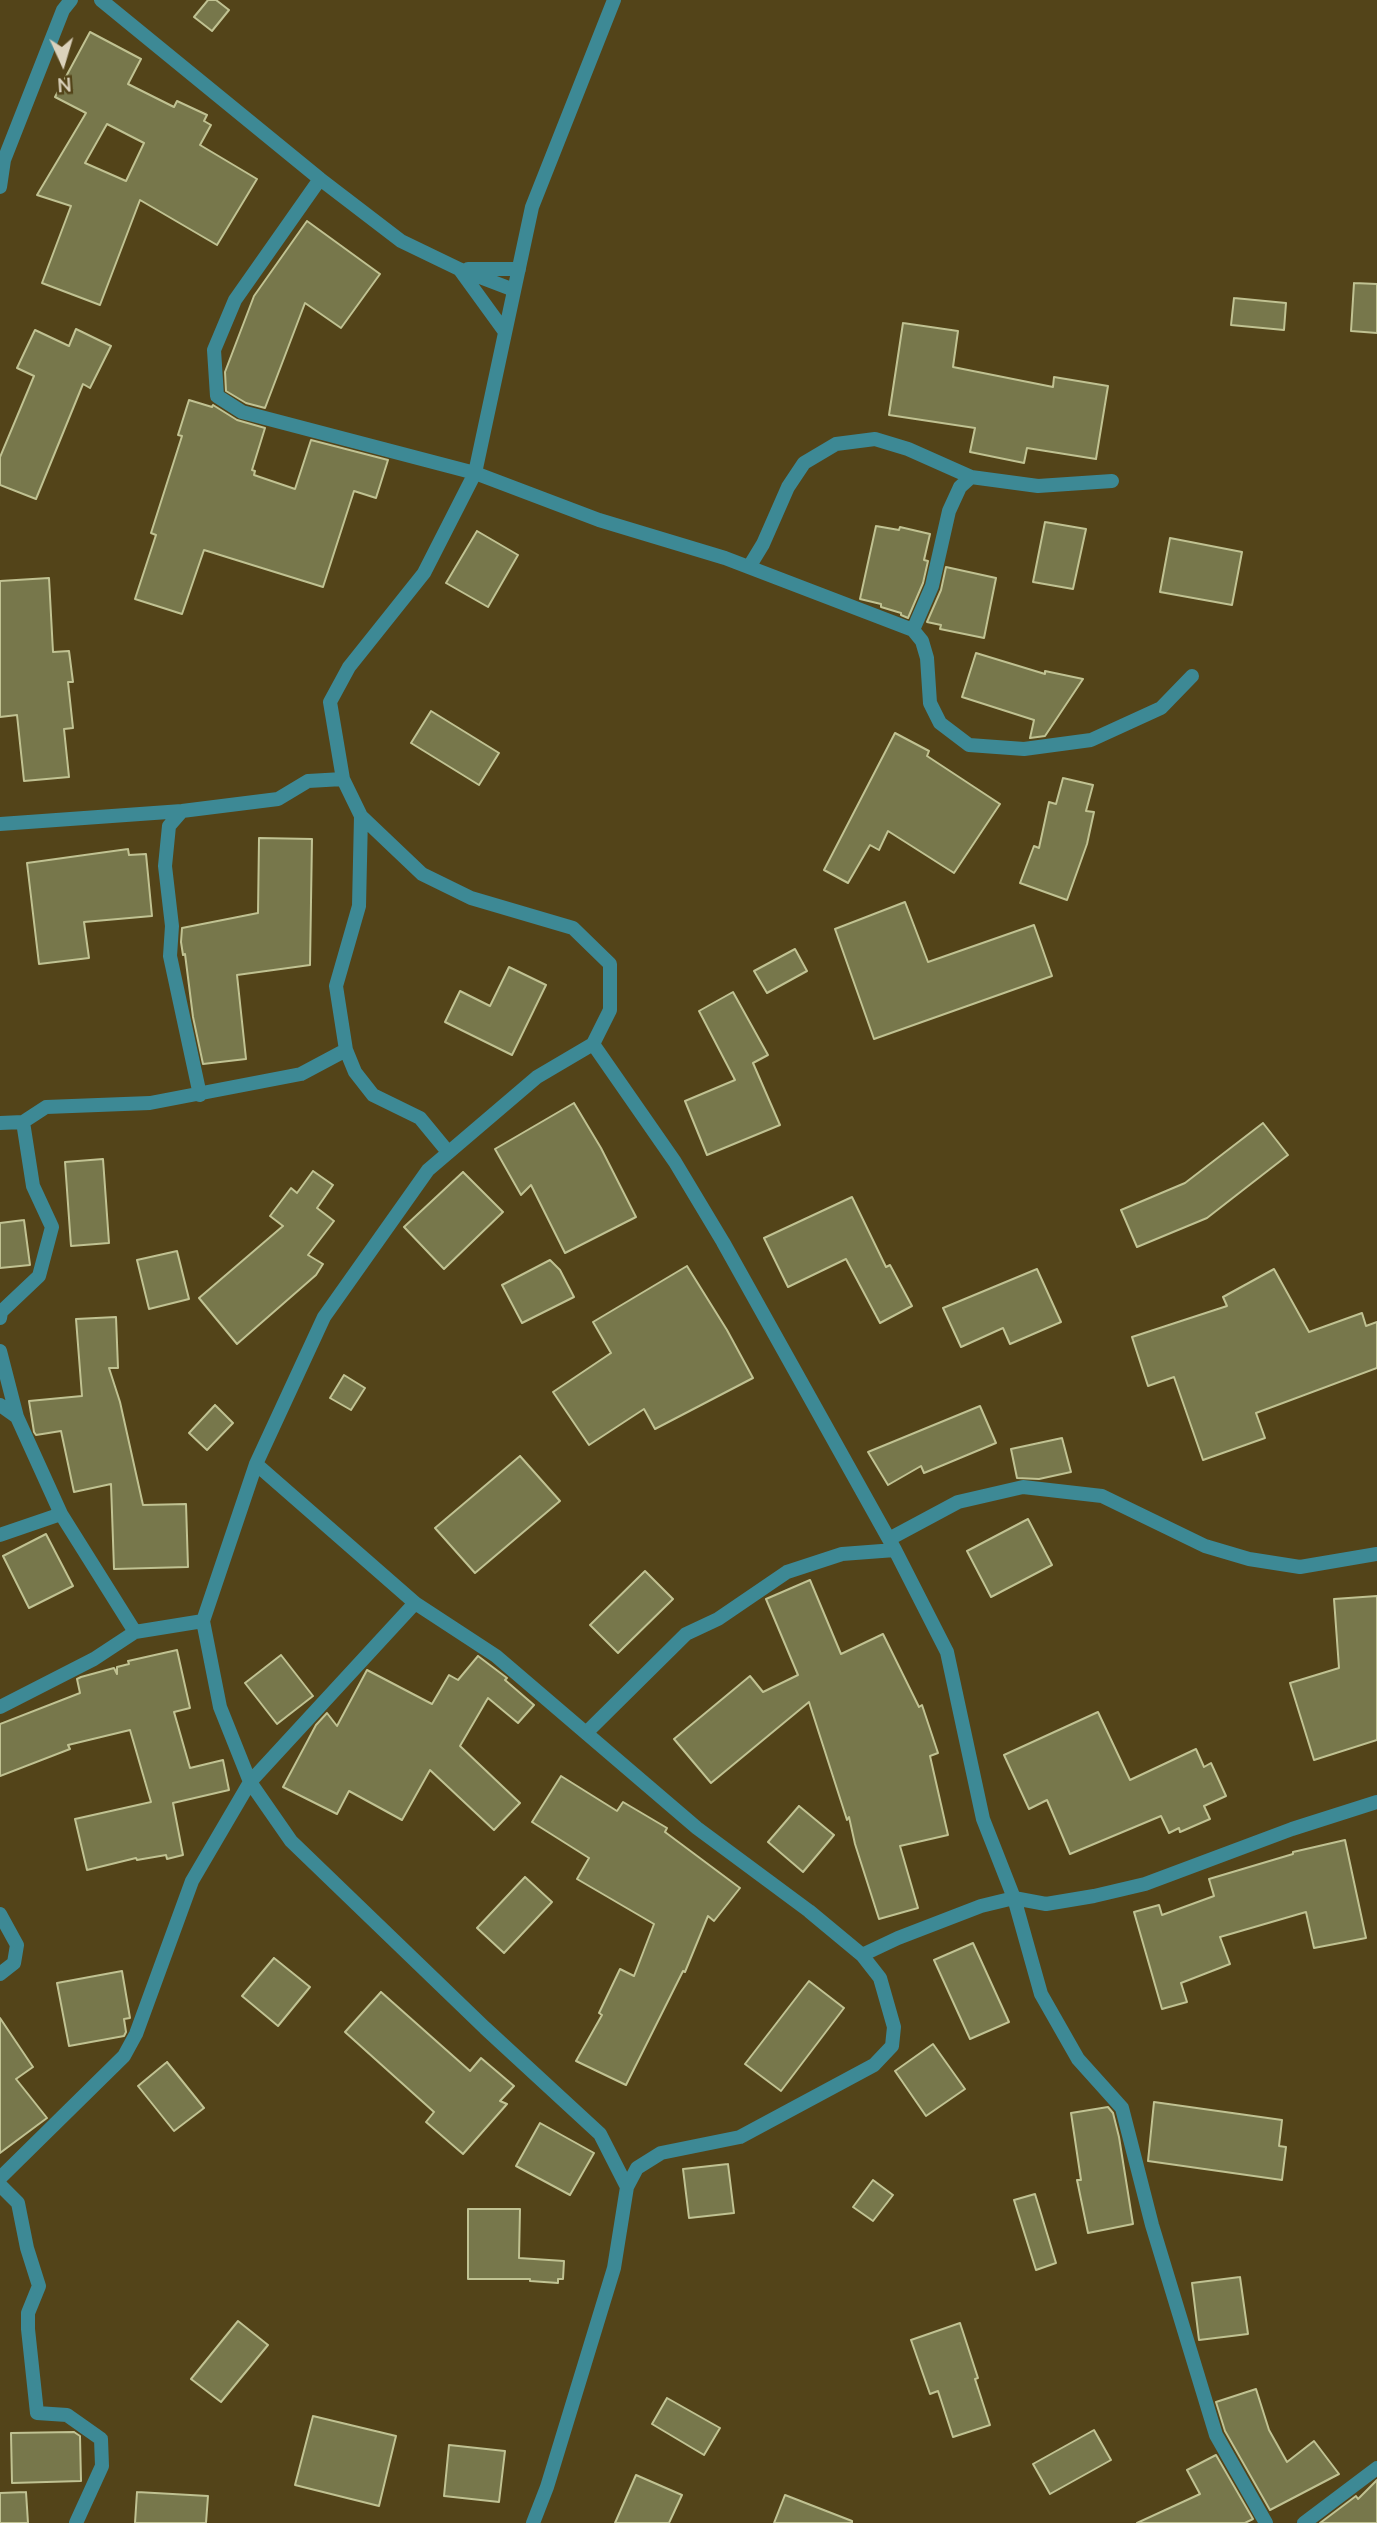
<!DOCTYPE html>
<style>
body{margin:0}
#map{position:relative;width:1377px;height:2523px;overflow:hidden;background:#534419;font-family:"Nunito Sans",sans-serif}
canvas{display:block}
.north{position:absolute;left:28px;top:28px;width:70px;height:70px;-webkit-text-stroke:5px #534419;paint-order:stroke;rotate:176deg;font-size:19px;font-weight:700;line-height:28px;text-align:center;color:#dbd2bc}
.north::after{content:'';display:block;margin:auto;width:24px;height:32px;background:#dbd2bc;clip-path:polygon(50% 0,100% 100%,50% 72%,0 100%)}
</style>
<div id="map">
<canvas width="1377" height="2523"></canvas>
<div class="north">N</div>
</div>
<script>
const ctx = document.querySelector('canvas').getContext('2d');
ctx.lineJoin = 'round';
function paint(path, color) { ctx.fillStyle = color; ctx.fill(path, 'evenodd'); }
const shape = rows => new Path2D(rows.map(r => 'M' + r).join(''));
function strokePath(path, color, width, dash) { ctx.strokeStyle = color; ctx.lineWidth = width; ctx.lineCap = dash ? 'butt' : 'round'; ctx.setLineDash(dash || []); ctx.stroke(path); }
const building = shape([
 [208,0,216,0,229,10,212,31,194,17,208,0],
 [90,32,141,59,128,84,174,107,177,101,207,115,204,121,211,125,200,145,257,179,217,245,140,200,100,305,42,283,71,206,37,195,86,113,55,97,90,32],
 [107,124,144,143,126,181,85,163,107,124],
 [307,221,380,274,341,328,305,303,265,408,246,403,226,391,225,372,254,296,307,221],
 [1354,283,1377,284,1377,333,1351,331,1354,283],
 [1234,298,1286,303,1284,330,1231,325,1234,298],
 [903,323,958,331,953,367,1053,387,1054,377,1108,386,1096,459,1027,448,1024,463,970,452,975,428,889,415,903,323],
 [76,329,111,346,90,388,83,384,36,499,0,485,0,457,34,376,17,368,35,330,69,346,76,329],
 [189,400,212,407,213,405,237,420,265,428,252,470,255,471,254,475,295,489,311,440,388,460,376,498,354,491,323,587,204,550,182,614,135,599,156,535,151,533,182,436,178,435,189,400],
 [1045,522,1086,529,1073,589,1033,582,1045,522],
 [876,526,899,530,900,527,930,534,924,560,928,561,923,583,908,618,901,615,901,613,881,607,881,604,860,599,876,526],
 [477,531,518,555,488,607,446,583,477,531],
 [1170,538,1242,552,1232,605,1160,592,1170,538],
 [946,567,996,578,984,638,940,629,941,625,927,622,941,590,946,567],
 [49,578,53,652,69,651,73,682,68,682,73,728,64,729,69,777,24,781,17,715,0,717,0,581,49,578],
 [976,653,1045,674,1045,671,1083,679,1045,736,1030,738,1034,720,962,697,976,653],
 [431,711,499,753,479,785,411,743,431,711],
 [895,733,929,751,927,756,1000,804,954,873,888,831,879,850,870,845,848,883,824,870,895,733],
 [1063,778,1093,785,1086,811,1094,812,1087,844,1067,900,1020,883,1034,846,1039,848,1049,802,1056,804,1063,778],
 [259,838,312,839,310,965,237,975,246,1059,203,1064,193,1017,185,954,183,955,181,942,182,928,258,913,259,838],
 [128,849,129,855,146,854,152,916,84,922,89,958,39,964,27,863,128,849],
 [905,902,928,962,1034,925,1052,976,874,1039,835,929,905,902],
 [795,949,807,971,767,993,754,971,795,949],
 [509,967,546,985,512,1055,445,1022,460,991,490,1006,509,967],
 [733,992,768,1055,753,1063,780,1125,707,1155,685,1101,735,1080,699,1011,733,992],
 [574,1103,601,1148,636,1217,565,1253,531,1185,521,1195,495,1149,574,1103],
 [1263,1123,1288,1155,1207,1218,1137,1247,1121,1210,1185,1183,1263,1123],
 [103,1159,109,1243,71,1246,65,1162,103,1159],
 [313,1171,333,1185,317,1208,334,1221,308,1255,323,1264,316,1275,237,1344,199,1298,283,1226,270,1216,291,1188,297,1193,313,1171],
 [463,1172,503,1212,444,1269,404,1227,463,1172],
 [852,1197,886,1267,890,1265,912,1306,880,1323,846,1259,788,1287,764,1238,852,1197],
 [24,1220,30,1265,0,1268,0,1223,24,1220],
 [177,1251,189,1299,149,1309,137,1260,177,1251],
 [550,1260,560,1270,574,1297,522,1323,502,1285,550,1260],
 [687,1266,727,1330,753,1378,655,1429,644,1409,589,1445,553,1392,611,1353,593,1322,687,1266],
 [1037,1269,1061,1322,1010,1344,1003,1328,961,1347,943,1308,1037,1269],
 [1274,1269,1309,1332,1362,1313,1366,1326,1377,1322,1377,1368,1256,1413,1265,1438,1203,1460,1174,1377,1148,1386,1132,1337,1227,1306,1223,1297,1274,1269],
 [116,1317,118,1368,109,1368,120,1402,143,1505,186,1504,188,1567,114,1569,111,1484,74,1492,61,1431,36,1435,34,1432,29,1401,82,1396,76,1319,116,1317],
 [344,1375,365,1388,351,1410,330,1398,344,1375],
 [215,1405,233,1423,207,1450,189,1433,215,1405],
 [980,1406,996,1443,924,1473,921,1466,888,1485,868,1452,980,1406],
 [1062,1438,1071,1472,1039,1479,1017,1478,1011,1449,1062,1438],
 [520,1456,560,1501,475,1573,435,1528,520,1456],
 [1028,1519,1052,1565,991,1597,967,1551,1028,1519],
 [46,1534,73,1586,29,1608,3,1556,46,1534],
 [645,1571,673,1599,618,1653,590,1625,645,1571],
 [810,1580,841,1654,883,1634,919,1707,922,1705,938,1753,930,1756,948,1835,900,1846,918,1908,879,1919,855,1844,849,1817,847,1820,809,1702,711,1783,674,1739,750,1676,763,1692,798,1675,766,1599,810,1580],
 [1377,1596,1377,1740,1314,1760,1290,1683,1339,1668,1334,1599,1377,1596],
 [177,1650,190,1708,174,1712,190,1768,223,1760,229,1790,173,1803,183,1855,167,1859,166,1855,137,1860,136,1858,87,1870,75,1819,151,1802,130,1730,68,1745,70,1749,0,1776,0,1724,80,1693,77,1679,81,1677,114,1668,117,1674,117,1667,129,1664,128,1661,177,1650],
 [281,1655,313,1696,277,1724,245,1683,281,1655],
 [478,1656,507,1678,505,1680,534,1705,518,1723,488,1698,460,1746,520,1803,494,1830,430,1770,402,1820,349,1791,337,1814,283,1787,316,1725,327,1713,337,1726,367,1670,432,1704,449,1675,458,1680,478,1656],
 [1098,1712,1130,1780,1196,1749,1204,1767,1211,1763,1226,1796,1204,1806,1210,1819,1180,1832,1179,1828,1169,1833,1161,1816,1070,1854,1047,1800,1029,1809,1004,1755,1098,1712],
 [561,1776,617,1811,623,1802,667,1828,665,1832,740,1888,714,1921,708,1916,685,1972,683,1971,626,2085,576,2061,602,2015,599,2013,620,1969,634,1976,654,1924,577,1879,589,1858,532,1822,561,1776],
 [799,1806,834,1835,803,1872,768,1842,799,1806],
 [1345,1840,1366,1938,1314,1948,1306,1912,1220,1937,1230,1964,1181,1983,1187,2002,1162,2009,1134,1912,1159,1905,1162,1915,1214,1896,1209,1879,1293,1854,1293,1852,1345,1840],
 [525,1877,552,1902,504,1953,477,1928,525,1877],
 [973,1943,1009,2022,970,2039,934,1960,973,1943],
 [274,1958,310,1987,278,2026,242,1996,274,1958],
 [122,1971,130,2018,124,2019,126,2032,124,2036,69,2046,57,1983,122,1971],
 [809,1981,844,2008,781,2091,745,2064,809,1981],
 [381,1992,470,2071,481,2058,514,2086,500,2101,507,2104,463,2154,426,2122,434,2112,345,2032,381,1992],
 [0,2018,33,2067,16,2079,47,2118,0,2153,0,2018],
 [933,2044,965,2089,926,2116,895,2071,933,2044],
 [167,2062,204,2108,174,2131,138,2086,167,2062],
 [1154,2102,1282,2120,1279,2146,1286,2147,1282,2180,1148,2161,1154,2102],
 [1108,2107,1113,2113,1119,2137,1133,2224,1088,2233,1077,2180,1081,2180,1071,2113,1108,2107],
 [540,2123,594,2153,570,2195,516,2166,540,2123],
 [728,2164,734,2213,689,2218,683,2169,728,2164],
 [873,2180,893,2195,873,2221,853,2207,873,2180],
 [1035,2194,1056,2263,1036,2270,1014,2200,1035,2194],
 [468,2209,520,2209,519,2258,564,2261,563,2279,558,2279,558,2283,530,2281,530,2279,468,2279,468,2209],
 [1240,2277,1248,2334,1199,2340,1192,2283,1240,2277],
 [238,2321,268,2345,221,2402,191,2379,238,2321],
 [960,2323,978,2378,975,2379,990,2425,953,2437,938,2391,930,2394,911,2340,960,2323],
 [1256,2389,1269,2430,1287,2462,1314,2441,1339,2474,1270,2510,1225,2431,1216,2402,1256,2389],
 [667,2398,720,2428,704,2455,652,2424,667,2398],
 [313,2416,396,2436,379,2506,295,2485,313,2416],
 [1094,2430,1111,2460,1050,2494,1033,2464,1094,2430],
 [74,2432,80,2436,81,2481,12,2483,11,2433,74,2432],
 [449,2445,505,2451,499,2502,444,2496,449,2445],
 [1216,2455,1253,2519,1245,2523,1137,2523,1200,2494,1187,2470,1216,2455],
 [636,2475,682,2495,669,2523,615,2523,636,2475],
 [1377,2480,1377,2523,1320,2523,1356,2496,1358,2499,1377,2480],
 [26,2492,28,2523,0,2523,0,2493,26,2492],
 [137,2492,208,2496,206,2523,135,2523,137,2492],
 [785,2495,852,2521,852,2523,774,2523,785,2495]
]);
const street = shape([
 [101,0,320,179,401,241,459,269,514,290],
 [320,179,235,300,214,350,217,396,242,412,475,473,599,520,725,558,913,630,922,641,927,658,930,703,940,723,969,745,1024,749,1091,740,1161,708,1192,676],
 [0,187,4,160,63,10,71,0],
 [468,269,519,269],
 [460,270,505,332],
 [749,567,763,544,788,487,804,463,836,444,875,439,908,449,971,477],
 [913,630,932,586,949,511,960,487,971,477,1038,486,1112,481],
 [182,811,169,826,165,866,172,926,170,956,200,1095],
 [361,816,359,906,336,986,346,1050,355,1072,373,1095,420,1118,448,1152],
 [0,824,182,811,278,799,308,781,343,779],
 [593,1044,675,1162,723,1242,895,1550,947,1652,983,1819,1014,1898,1041,1994,1078,2059,1122,2108,1152,2225,1216,2435,1266,2523],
 [0,1123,23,1122,46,1107,150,1103,301,1074,346,1050],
 [0,1318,1,1312,39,1276,52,1227,33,1186,23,1122],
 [0,1351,17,1417,61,1514,135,1632],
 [0,1405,17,1417],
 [256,1464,415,1603,496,1656,697,1828,809,1911,862,1955,880,1978,894,2027,892,2046,874,2065,740,2137,661,2153,637,2168,627,2187],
 [0,1535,61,1514],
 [889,1539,958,1502,1023,1487,1102,1496,1205,1546,1249,1559,1300,1567,1377,1554],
 [0,1707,94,1659,135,1632,203,1621],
 [586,1733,686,1634,718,1619,787,1572,842,1554,895,1550],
 [0,1914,17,1945,14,1963,0,1974],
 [862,1955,898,1938,981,1906,1014,1898,1046,1904,1094,1896,1145,1884,1292,1829,1377,1802],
 [0,2178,124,2056,136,2034,192,1881,250,1782,415,1603],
 [0,2185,18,2203,27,2248,39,2286,28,2313,28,2329,37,2413,67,2415,101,2439,102,2466,76,2523],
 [533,2523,547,2487,614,2268,627,2187,600,2134,485,2028,291,1841,250,1782,220,1707,203,1621,256,1464,324,1317,428,1170,537,1077,593,1044,610,1010,610,964,573,928,471,898,422,874,361,816,343,779,330,702,349,667,424,573,475,473,532,207,614,0],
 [1304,2523,1377,2468]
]);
paint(building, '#77774b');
strokePath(building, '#c0c292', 2);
strokePath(street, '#3d8995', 14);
</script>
